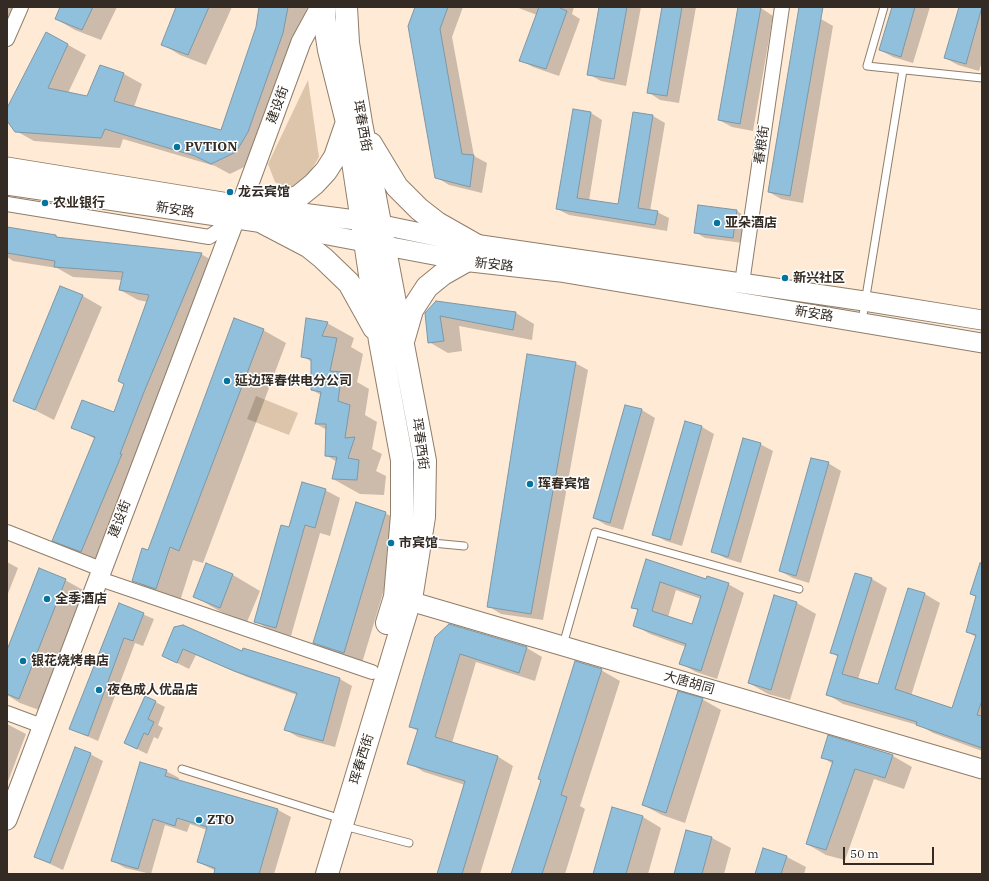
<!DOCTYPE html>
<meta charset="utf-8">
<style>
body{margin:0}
#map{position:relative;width:989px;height:881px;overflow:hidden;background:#ffead5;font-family:"IBM Plex Serif",serif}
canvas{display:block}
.frame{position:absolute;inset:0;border:8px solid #342c24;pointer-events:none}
.scale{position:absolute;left:843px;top:847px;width:91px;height:18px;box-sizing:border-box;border:2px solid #342c24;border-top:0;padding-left:5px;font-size:12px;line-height:14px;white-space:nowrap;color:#342c24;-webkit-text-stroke:3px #fff;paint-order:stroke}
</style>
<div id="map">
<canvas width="989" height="881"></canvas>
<div class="frame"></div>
<div class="scale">50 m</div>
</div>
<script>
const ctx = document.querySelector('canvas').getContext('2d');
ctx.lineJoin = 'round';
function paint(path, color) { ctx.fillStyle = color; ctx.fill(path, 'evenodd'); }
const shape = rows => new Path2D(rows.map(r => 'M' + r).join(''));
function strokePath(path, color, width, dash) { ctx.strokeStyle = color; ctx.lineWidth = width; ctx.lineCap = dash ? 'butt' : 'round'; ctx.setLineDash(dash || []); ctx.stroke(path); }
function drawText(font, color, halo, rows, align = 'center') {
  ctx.font = font + ' "IBM Plex Serif","Noto Sans SC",serif'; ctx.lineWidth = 3; ctx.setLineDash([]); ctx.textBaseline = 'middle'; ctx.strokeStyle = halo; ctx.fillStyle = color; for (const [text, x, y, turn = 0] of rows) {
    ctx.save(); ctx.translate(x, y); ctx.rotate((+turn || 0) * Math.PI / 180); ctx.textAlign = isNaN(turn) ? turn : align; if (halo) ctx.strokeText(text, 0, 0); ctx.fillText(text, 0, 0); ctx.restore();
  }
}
const green = shape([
 [308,80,319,157,303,184,285,188,275,182,268,164],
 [256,396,298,413,289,435,247,419]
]);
const shadow = shape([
 [7,7,24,7,7,39],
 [62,7,117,7,101,40,75,30,56,19],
 [178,7,232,7,206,65,180,55,162,44],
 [260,7,307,7,301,44,254,162,230,174,215,166,123,139,120,148,34,141,16,131,7,120,7,110,47,33,86,55,68,93,88,98,124,74,142,84,134,107,221,131,257,27],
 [416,7,463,7,452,37,474,156,487,163,482,193,449,185,436,177],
 [516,7,574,7,572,14,580,19,559,76,533,67,520,60,537,15],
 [600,7,641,7,626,86,601,81,588,74],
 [663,7,696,7,679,103,660,100,648,92],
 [739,7,761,8,773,16,753,131,732,127,719,120],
 [893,7,930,7,913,63,893,57,880,50],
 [960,7,982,7,982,61,979,71,958,65,945,58],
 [821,19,833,26,803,203,781,199,769,192],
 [591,113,602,120,589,201,619,206,634,113,653,116,665,123,650,211,657,212,669,218,667,231,569,215,557,209],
 [737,211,746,217,743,243,705,238,695,232],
 [7,227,56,236,60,238,201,254,220,265,99,562,71,551,53,540,95,439,72,427,114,413,125,384,148,302,138,300,120,290,122,280,73,277,57,268,13,261,7,257],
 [61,287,83,296,102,307,54,420,15,400],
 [516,313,534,324,532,340,459,326,462,351,448,353,429,342,426,314],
 [327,323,354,338,351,347,363,354,357,382,369,389,365,415,377,422,372,449,382,454,376,471,386,476,384,495,360,494,333,479,337,462,326,455,327,430,316,424,321,395,312,390,312,362,302,356],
 [263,330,286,343,203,563,193,560,180,601,156,594,133,580],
 [575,363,588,370,543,620,501,614,488,606],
 [626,406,642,410,655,418,623,530,606,525,594,518],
 [702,427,714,434,682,546,666,541,653,534],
 [760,444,773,451,741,563,725,558,712,551],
 [828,463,841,471,809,583,793,578,780,571],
 [325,490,340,498,330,536,320,533,291,636,270,630,255,621,290,529],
 [385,513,404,523,362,663,333,653,315,643],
 [982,558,982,751,933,733,921,726,843,704,827,694,838,657,831,652,872,579,887,588,858,679,879,685,909,589,925,594,940,603,911,696,952,709,976,637,967,632,976,597,971,594],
 [647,560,707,581,728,584,744,593,717,679,696,672,680,663,686,647,650,634,634,625,639,611,632,607],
 [676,590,701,599,693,625,668,617],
 [7,562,18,568,7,596],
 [233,575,260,591,247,622,221,612,194,596],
 [65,580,92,595,47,713,20,703,7,695,7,652],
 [774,596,797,603,816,614,790,700,768,694,749,683],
 [119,604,154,619,143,646,135,643,98,741,71,729],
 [449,625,527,648,542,657,535,681,476,662,452,743,497,756,513,766,480,874,438,874,465,785,424,772,409,763,418,731,410,727],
 [175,628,242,652,340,679,352,686,335,747,298,737,286,730,297,695,247,677,196,655,189,669,163,656],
 [601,670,620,681,580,806,585,809,565,874,512,874],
 [146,697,165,707,158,725,163,728,158,739,154,737,147,754,125,743],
 [702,699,721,710,685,823,662,815,643,805],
 [7,724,26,734,7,784],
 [828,736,893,756,912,767,904,789,874,779,845,860,826,855,807,844,833,764,822,757],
 [90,754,103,761,63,870,35,857],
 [166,771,179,778,178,781,278,810,291,817,274,874,215,874,216,871,198,862,207,830,190,824,187,832,165,825,151,874,125,868,113,861],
 [643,817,661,828,648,874,594,874],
 [687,831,712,838,731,848,724,874,675,874],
 [764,849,787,857,806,867,804,874,756,874]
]);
const building = shape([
 [60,7,93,7,82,30,55,19,60,7],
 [176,7,209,7,188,55,161,45,176,7],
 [259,7,288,7,283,33,248,132,236,152,211,164,195,156,105,129,101,138,15,132,7,121,7,108,46,32,68,44,48,88,87,96,100,65,124,73,114,101,221,130,256,27,259,7],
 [415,7,448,7,440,29,462,154,474,155,470,187,435,178,408,26,415,7],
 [539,7,558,7,567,11,546,69,519,61,539,7],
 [599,7,627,7,614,79,587,75,599,7],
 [662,7,682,7,667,96,647,93,662,7],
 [738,7,761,7,740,124,718,120,738,7],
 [799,7,823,7,790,196,768,192,799,7],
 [892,7,915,7,901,57,879,50,892,7],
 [959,7,982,7,966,64,944,58,959,7],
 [573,109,591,112,577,198,618,204,633,112,653,115,638,208,658,211,655,225,556,209,573,109],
 [698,205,737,210,733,238,694,233,698,205],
 [7,227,56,235,56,237,202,253,144,392,120,454,122,454,81,552,52,541,95,437,71,428,82,400,114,412,124,384,118,381,149,295,119,290,123,272,54,267,55,261,7,253,7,227],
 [60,286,83,295,35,410,13,401,60,286],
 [436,301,516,312,513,330,440,316,444,341,428,343,425,313,436,301],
 [234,318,264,329,179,551,170,547,156,589,132,581,142,548,148,550,234,318],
 [306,318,328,322,322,336,337,338,330,371,342,372,338,401,350,405,345,438,355,437,348,458,359,460,357,480,332,479,337,457,325,456,326,424,315,424,321,392,311,390,311,359,301,357,306,318],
 [527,354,576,362,531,614,487,607,527,354],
 [625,405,642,409,610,523,593,518,625,405],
 [685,421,702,426,670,540,652,535,685,421],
 [743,438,761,443,728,557,711,552,743,438],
 [811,458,829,462,796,576,779,571,811,458],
 [302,482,326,489,315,528,305,525,276,628,254,622,281,525,289,527,302,482],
 [356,502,386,512,344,653,313,643,356,502],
 [646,559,706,579,707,576,729,583,701,671,679,664,686,644,633,626,638,609,631,608,646,559],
 [660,582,701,596,692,624,652,611,660,582],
 [206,563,233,574,220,608,193,597,206,563],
 [980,563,982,564,982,700,977,715,982,716,982,748,916,725,917,722,826,695,838,655,830,653,855,573,872,578,842,674,878,684,908,588,925,593,895,689,952,708,976,635,966,632,976,596,970,594,980,563],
 [39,568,66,579,19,699,7,694,7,650,39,568],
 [774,595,797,602,771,690,748,683,774,595],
 [119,603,144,613,133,641,124,638,88,736,69,729,119,603],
 [449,624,527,647,519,673,460,654,435,737,498,756,462,874,437,874,465,781,407,764,418,729,409,727,435,637,449,624],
 [183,625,242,651,243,648,340,678,323,741,284,730,297,693,234,671,183,649,177,663,162,656,174,627,183,625],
 [575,661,602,669,561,795,567,797,542,874,511,874,541,780,538,779,575,661],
 [678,691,703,698,666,813,642,805,678,691],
 [145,696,156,701,148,719,154,722,148,735,144,733,137,749,124,743,145,696],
 [828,735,893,755,885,778,855,769,826,850,806,844,833,761,821,758,828,735],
 [75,747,91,753,50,863,34,857,75,747],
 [140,762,167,770,165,776,278,809,259,874,214,874,215,868,197,862,207,827,177,818,175,826,153,819,138,869,111,861,140,762],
 [612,807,643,816,626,874,593,874,612,807],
 [686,830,712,837,702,874,674,874,686,830],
 [763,848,787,856,781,874,755,874,763,848]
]);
const lane = shape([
 [884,7,867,66,982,78],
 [862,321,903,70],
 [422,542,464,546],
 [563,645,595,532,799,589],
 [182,769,332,816],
 [344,826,409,843]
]);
const street = shape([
 [7,39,21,7],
 [7,204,209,237,235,219],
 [742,283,782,7],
 [7,532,101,569],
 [97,578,372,672],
 [7,713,42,726]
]);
const secondary = shape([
 [7,167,241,205,363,221,474,244,864,301,982,320],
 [7,185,264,223,471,262,560,272,982,343],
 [241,205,301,42,320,7],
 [396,597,982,769],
 [7,820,235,219]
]);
const primary = shape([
 [324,7,324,18,329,50,347,122,380,341,402,460,402,515,395,597,387,623],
 [371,144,397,187,419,209,437,223,474,244],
 [259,207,298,197,314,184,326,171,335,157,346,125],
 [264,223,308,246,323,258,349,283,374,328],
 [404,338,412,310,427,287,443,274,466,261],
 [327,874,412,593,424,517,425,461,361,123,348,43,346,7]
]);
const markers = [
 [177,147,4,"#04749e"],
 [230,192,4,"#04749e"],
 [45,203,4,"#04749e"],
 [717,223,4,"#04749e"],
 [785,278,4,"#04749e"],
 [227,381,4,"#04749e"],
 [530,484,4,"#04749e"],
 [391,543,4,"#04749e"],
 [47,599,4,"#04749e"],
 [23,661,4,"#04749e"],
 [99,690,4,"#04749e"],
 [199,820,4,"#04749e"]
];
const streetNames = [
 ["建设街",278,105,-70],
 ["珲春西街",362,126,80],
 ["春粮街",762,145,-82],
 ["新安路",175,210,9],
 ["新安路",494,265,6],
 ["新安路",814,314,9],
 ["珲春西街",420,444,82],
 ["建设街",120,519,-69],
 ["大唐胡同",689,683,16],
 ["珲春西街",362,759,-73]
];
const poiNames = [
 ["PVTION",185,147],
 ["龙云宾馆",238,192],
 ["农业银行",53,203],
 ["亚朵酒店",725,223],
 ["新兴社区",793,278],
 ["延边珲春供电分公司",235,381],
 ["珲春宾馆",538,484],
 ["市宾馆",399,543],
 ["全季酒店",55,599],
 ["银花烧烤串店",31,661],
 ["夜色成人优品店",107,690],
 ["ZTO",207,820]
];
paint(green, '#ddc5ac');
paint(shadow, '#0003');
paint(building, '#90c0db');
strokePath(building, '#7d97a6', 1);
strokePath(lane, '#907e6a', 9);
strokePath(street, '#907e6a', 16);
strokePath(secondary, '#907e6a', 21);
strokePath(primary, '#907e6a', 24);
strokePath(lane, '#fff', 7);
strokePath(street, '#fff', 14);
strokePath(secondary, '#fff', 19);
strokePath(primary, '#fff', 22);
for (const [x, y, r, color] of markers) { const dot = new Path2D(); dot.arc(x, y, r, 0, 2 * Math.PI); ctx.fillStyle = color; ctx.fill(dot); strokePath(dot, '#fff', 1.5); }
drawText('13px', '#342c24', '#fff', streetNames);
drawText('bold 13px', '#342c24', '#fff', poiNames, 'left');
</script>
